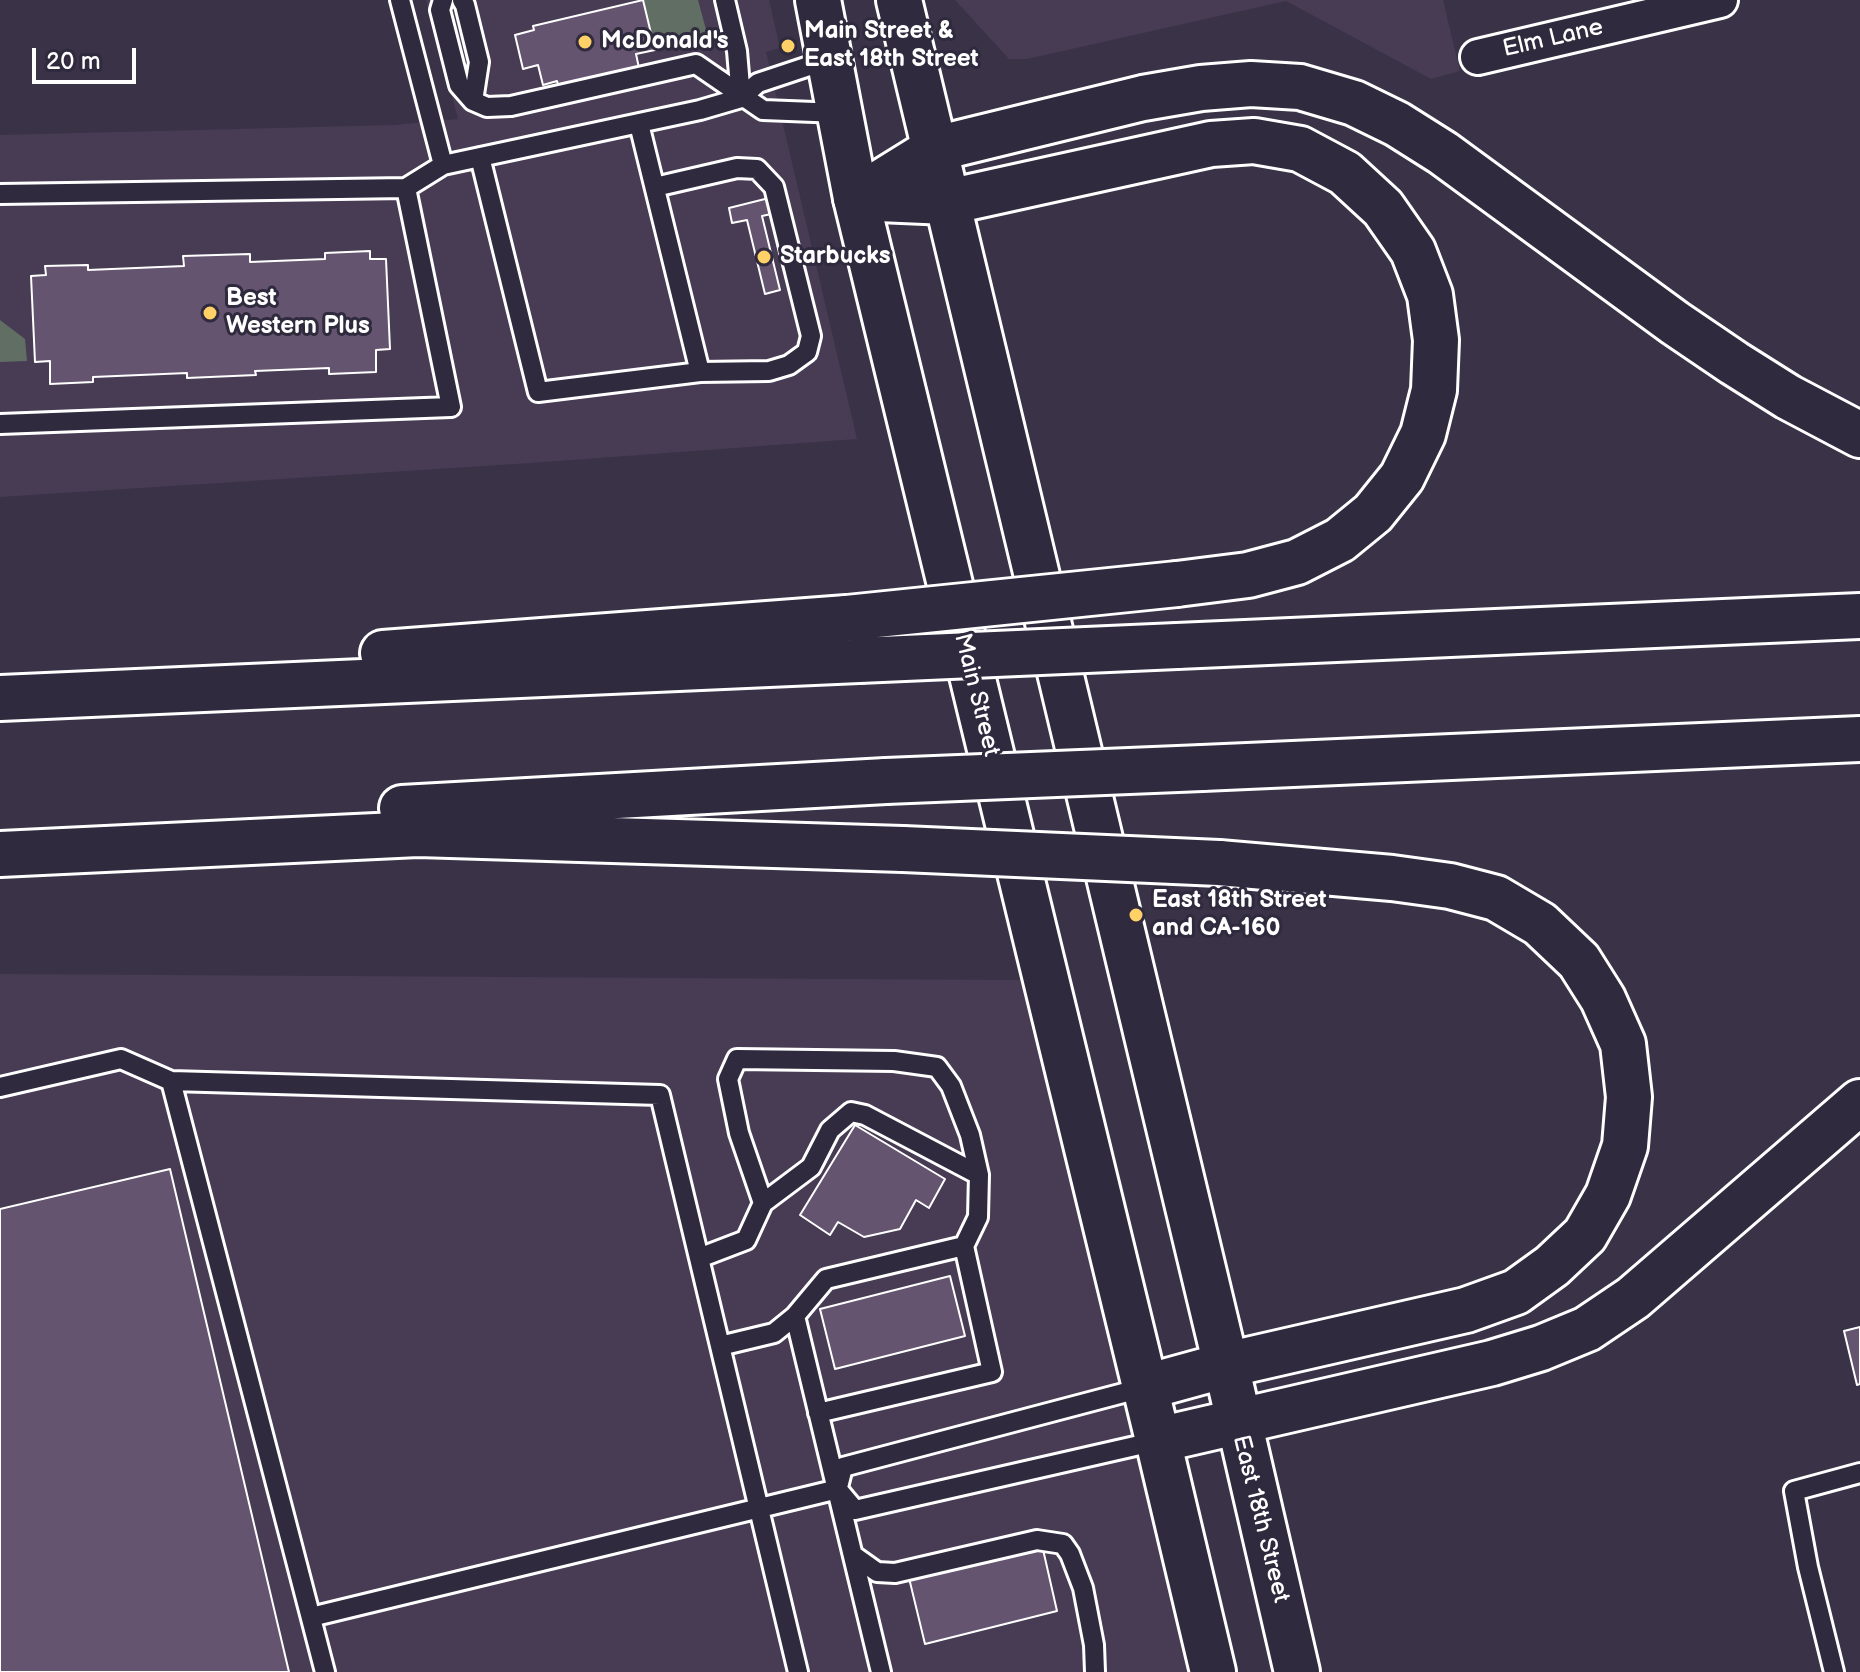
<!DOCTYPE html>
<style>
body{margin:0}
#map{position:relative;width:1860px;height:1672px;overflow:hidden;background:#3a3247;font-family:"Balsamiq Sans",sans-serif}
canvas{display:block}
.scale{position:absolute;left:32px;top:48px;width:104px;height:36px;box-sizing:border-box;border:4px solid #fff;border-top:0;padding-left:10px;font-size:24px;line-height:28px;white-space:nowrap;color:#fff;-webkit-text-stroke:6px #2f2a3d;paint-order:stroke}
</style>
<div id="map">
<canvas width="1860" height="1672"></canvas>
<div class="scale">20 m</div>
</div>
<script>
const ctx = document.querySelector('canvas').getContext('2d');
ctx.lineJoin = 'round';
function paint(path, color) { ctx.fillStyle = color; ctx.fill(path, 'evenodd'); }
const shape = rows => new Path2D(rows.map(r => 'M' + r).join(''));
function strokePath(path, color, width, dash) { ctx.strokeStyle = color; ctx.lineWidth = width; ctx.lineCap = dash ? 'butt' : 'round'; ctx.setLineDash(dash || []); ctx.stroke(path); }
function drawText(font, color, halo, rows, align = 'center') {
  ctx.font = font + ' "Balsamiq Sans",sans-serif'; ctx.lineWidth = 6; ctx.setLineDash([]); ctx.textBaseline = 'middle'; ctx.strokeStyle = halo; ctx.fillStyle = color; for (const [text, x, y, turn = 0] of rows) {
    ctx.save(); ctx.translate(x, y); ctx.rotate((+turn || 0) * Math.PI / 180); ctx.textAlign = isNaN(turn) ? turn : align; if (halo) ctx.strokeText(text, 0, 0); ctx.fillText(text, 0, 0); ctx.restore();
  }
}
const built = shape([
 [426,0,769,0,780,48,766,52,857,439,531,463,0,497,0,135,394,125,458,119],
 [955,0,1443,0,1460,71,1431,79,1286,1,1027,59,1009,59],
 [0,974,1026,980,1197,1672,0,1672]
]);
const green = shape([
 [643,0,698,0,708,37,655,50],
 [0,320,25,339,27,361,0,362]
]);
const building = shape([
 [643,0,655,50,636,54,639,68,559,88,557,81,543,85,538,65,523,69,515,35,534,30,533,26,643,0],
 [773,197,776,213,762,216,780,290,765,294,747,220,732,223,729,208,773,197],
 [370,251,370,259,386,259,390,349,376,350,376,372,329,374,329,368,255,371,256,375,187,378,187,373,93,377,93,382,50,384,50,361,35,362,31,276,46,275,45,266,88,265,88,270,184,266,183,256,250,254,250,262,325,259,325,253,370,251],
 [855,1125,945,1179,929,1208,916,1200,900,1229,864,1237,838,1222,830,1235,800,1215,855,1125],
 [170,1169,289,1672,0,1672,0,1209,170,1169],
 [950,1276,965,1336,835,1369,820,1309,950,1276],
 [1860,1327,1860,1384,1857,1385,1844,1331,1860,1327],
 [1042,1545,1057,1611,925,1644,909,1578,1042,1545]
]);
const service = shape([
 [400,0,443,165,406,188],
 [443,0,440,10,459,85,473,101,487,107,511,106,696,64,763,110,840,113],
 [462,0,465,5,479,62,473,101],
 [725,0,737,51,741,98],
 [639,124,700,372],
 [480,157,538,392,700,372,769,371,789,365,807,352,811,336,774,187,757,169,737,168,655,187],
 [443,165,700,110,741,98,758,83,830,59],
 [0,194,406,188,451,407,0,424],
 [171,1081,325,1672],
 [0,1087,121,1059,171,1081,660,1095,798,1672],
 [763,1203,811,1167,830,1130,851,1112,865,1115,979,1175],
 [699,1258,746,1240,763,1203,739,1133,728,1079,737,1059,894,1061,937,1067,951,1086,970,1135,979,1175,978,1217,964,1246,992,1372,818,1413],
 [795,1316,881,1672],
 [720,1346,774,1333,795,1316,826,1279,964,1246],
 [838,1487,843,1467,1146,1387],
 [840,1492,855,1510,1157,1441],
 [853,1555,877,1572,895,1573,1037,1540,1063,1544,1070,1554,1083,1588,1094,1645,1095,1672],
 [311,1617,838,1489],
 [1834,1672,1808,1567,1794,1491,1860,1473]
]);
const minor = shape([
 [1478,57,1720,0]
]);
const secondary = shape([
 [1226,1365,1297,1672],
 [1158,1440,1213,1672]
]);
const primary = shape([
 [818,0,856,198,1158,1440],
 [899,0,1226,1365]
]);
const motorway = shape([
 [856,198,935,149,1143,98,1201,88,1251,84,1300,87,1354,103,1397,124,1443,153,1675,323,1734,363,1788,397,1860,435],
 [856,198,948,202,1211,144,1254,141,1300,149,1345,173,1383,208,1413,251,1430,295,1436,340,1434,390,1423,434,1402,477,1373,513,1340,540,1297,562,1248,575,1177,584],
 [1177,646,1860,616],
 [383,653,847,618],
 [0,698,859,660],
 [1202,768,1860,739],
 [402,808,886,781],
 [0,854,418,834,903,849],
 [1146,1387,1226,1365,1466,1310,1516,1292,1552,1266,1585,1235,1608,1195,1625,1146,1629,1097,1623,1044,1603,999,1579,961,1540,924,1496,898,1450,886,1392,878,1219,863],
 [1158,1440,1492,1363,1541,1348,1587,1329,1633,1298,1860,1102]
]);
const motorwayBridge = shape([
 [847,618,1177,584],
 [859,660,1177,646],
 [886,781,1202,768],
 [903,849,1219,863]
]);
const markers = [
 [585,42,8,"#ffd166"],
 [788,46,8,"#ffd166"],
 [764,257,8,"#ffd166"],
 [210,313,8,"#ffd166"],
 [1136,915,8,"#ffd166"]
];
const poiNames = [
 ["Main Street &",804,32],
 ["East 18th Street",804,60],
 ["McDonald's",601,42],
 ["Starbucks",780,257],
 ["Best",226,299],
 ["Western Plus",226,327],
 ["East 18th Street",1152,901],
 ["and CA-160",1152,929]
];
const streetNames = [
 ["Elm Lane",1553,39,-13],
 ["Main Street",976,695,76],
 ["East 18th Street",1260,1519,76]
];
paint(built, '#473c53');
paint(green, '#616e63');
paint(building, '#64546f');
strokePath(building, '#fff', 2);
strokePath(service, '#fff', 24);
strokePath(minor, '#fff', 40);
strokePath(secondary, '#fff', 50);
strokePath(primary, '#fff', 50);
strokePath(motorway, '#fff', 50);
strokePath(service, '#2f2a3d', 18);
strokePath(minor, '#2f2a3d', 34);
strokePath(secondary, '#2f2a3d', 44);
strokePath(primary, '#2f2a3d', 44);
strokePath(motorway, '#2f2a3d', 44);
strokePath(motorwayBridge, '#fff', 50, []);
strokePath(motorwayBridge, '#2f2a3d', 44);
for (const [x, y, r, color] of markers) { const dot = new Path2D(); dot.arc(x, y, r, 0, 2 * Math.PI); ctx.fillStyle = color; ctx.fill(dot); strokePath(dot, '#2f2a3d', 3); }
drawText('bold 24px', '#fff', '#2f2a3d', poiNames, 'left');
drawText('24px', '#fff', '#2f2a3d', streetNames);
</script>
